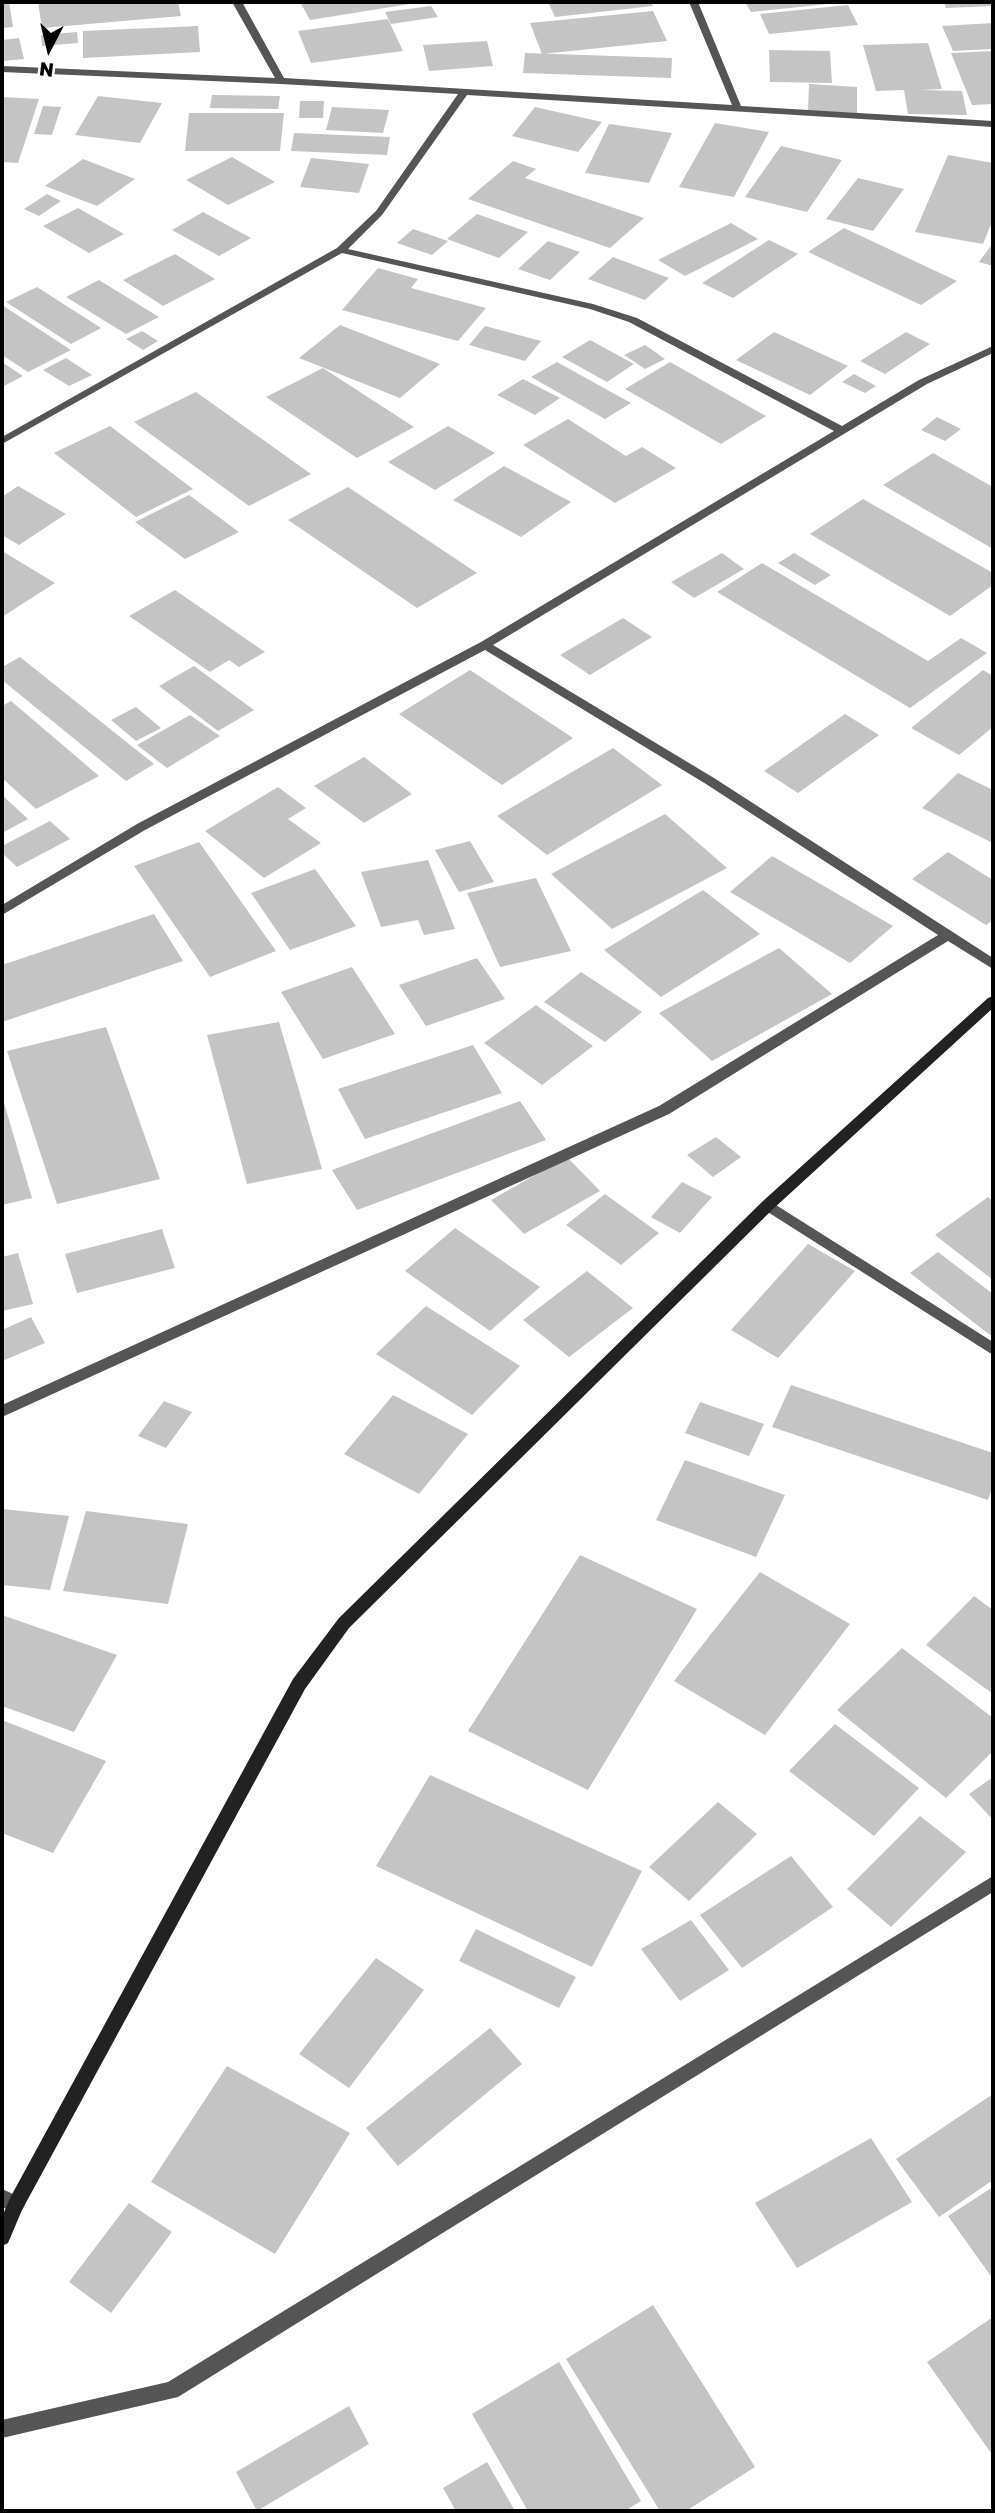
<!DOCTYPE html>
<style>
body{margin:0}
#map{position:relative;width:995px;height:2513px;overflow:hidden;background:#fff;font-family:"Golos Text",sans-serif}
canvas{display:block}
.frame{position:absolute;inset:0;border:4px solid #000;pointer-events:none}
.north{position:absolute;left:14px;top:14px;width:70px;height:70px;-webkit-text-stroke:5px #fff;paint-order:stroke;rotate:187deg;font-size:19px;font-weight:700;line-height:28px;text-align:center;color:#000}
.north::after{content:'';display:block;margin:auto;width:24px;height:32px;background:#000;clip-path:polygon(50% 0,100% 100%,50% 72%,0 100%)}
</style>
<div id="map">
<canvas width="995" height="2513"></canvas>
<div class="frame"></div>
<div class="north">N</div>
</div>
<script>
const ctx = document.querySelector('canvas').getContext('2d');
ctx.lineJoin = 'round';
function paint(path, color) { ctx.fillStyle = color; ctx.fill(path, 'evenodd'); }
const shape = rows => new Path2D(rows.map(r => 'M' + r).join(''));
const building = shape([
 [2,2,9,2,13,27,2,28],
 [38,2,178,2,181,16,42,28],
 [300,2,416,2,416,3,310,20],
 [548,2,651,2,653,6,555,17],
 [745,2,828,2,828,4,751,12],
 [944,2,993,2,993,6,946,8],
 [848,5,858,25,769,34,760,14],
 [431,6,438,17,391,24,385,12],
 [653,11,667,41,542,54,530,23],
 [388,19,403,51,311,63,298,31],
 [993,23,993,49,953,51,942,26],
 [198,26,200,52,83,58,83,31],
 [77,32,78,43,42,46,41,35],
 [19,38,24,59,2,61,2,40],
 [487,41,493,66,429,71,423,45],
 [928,43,942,89,920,90,962,91,967,115,908,114,904,90,876,91,863,45],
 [769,50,830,51,832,83,770,82],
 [993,51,993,104,972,105,951,53],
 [525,53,672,58,671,78,523,73],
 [809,84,857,87,857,113,808,111],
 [212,95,280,96,278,109,210,108],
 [98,96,162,103,140,143,75,135],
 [2,97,39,99,18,163,2,162],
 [300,101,324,101,323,118,299,118],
 [43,106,61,107,52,135,34,134],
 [332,107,389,110,383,133,326,130],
 [535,107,602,122,578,152,512,136],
 [189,113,284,113,280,151,185,151],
 [715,123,769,132,734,197,679,187],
 [609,124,672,133,649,183,585,173],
 [294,133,390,137,387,155,291,151],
 [781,146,842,160,807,212,745,197],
 [948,155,993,163,993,219,983,244,915,232],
 [232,157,275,182,228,205,186,180],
 [311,158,369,164,359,193,300,187],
 [83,159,135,179,97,206,45,186],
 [513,161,536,169,525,178,644,218,610,248,468,199],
 [858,178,904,189,873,231,826,219],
 [47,194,61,201,39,216,24,209],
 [78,208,124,234,89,253,43,226],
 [203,212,251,238,219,256,172,230],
 [477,214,528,232,499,258,447,239],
 [731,223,758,239,685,276,658,260],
 [844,228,957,281,921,305,808,252],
 [413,229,448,241,432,255,397,243],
 [769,240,798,254,733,298,702,283],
 [548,241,580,252,550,280,518,269],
 [993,243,993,266,979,262],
 [175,254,215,279,163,306,123,280],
 [613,257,669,278,645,300,588,279],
 [378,268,418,279,411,288,486,308,458,341,342,310],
 [99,280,159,317,126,334,66,297],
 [37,287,101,328,71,344,6,302],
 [2,305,71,350,28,372,2,355],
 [340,325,440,364,400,398,299,358],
 [485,326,541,341,525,361,469,345],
 [142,331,158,341,143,350,126,339],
 [774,332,848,366,810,395,736,360],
 [906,332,930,344,885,374,860,361],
 [590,340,634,364,607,382,562,357],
 [645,345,665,359,645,369,624,355],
 [66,358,92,375,69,386,43,370],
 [2,362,23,376,2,387],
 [557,362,631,403,605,419,531,377],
 [670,362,766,416,721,444,625,389],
 [323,368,414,427,357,458,266,397],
 [854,374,876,386,865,393,842,382],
 [523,379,560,398,535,415,497,395],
 [196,392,311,474,249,506,134,422],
 [937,417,961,429,945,441,921,430],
 [568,419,626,456,642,447,676,468,615,503,523,445],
 [110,426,193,489,136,517,54,453],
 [448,426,495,453,435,490,388,462],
 [933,453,993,487,993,549,883,485],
 [504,466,571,502,521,537,453,500],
 [18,486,66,514,19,545,2,535,2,497],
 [348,487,477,573,417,608,288,520],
 [189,495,239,532,185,559,135,522],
 [863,499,993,573,993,585,950,616,810,534],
 [2,551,55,583,2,617],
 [722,553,744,569,694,598,671,582],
 [794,553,831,575,815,585,778,563],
 [762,563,928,661,961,638,987,653,910,708,717,592],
 [175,590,265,652,239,667,229,660,210,672,129,616],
 [623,618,652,637,590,675,560,655],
 [20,657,154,764,126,781,2,680,2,667],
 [194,666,254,710,218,731,159,686],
 [470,670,573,738,502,785,399,714],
 [983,670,993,676,993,727,959,755,911,728],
 [11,701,99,776,36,809,2,778,2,706],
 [136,707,161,728,136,741,111,720],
 [845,714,879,735,798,793,764,771],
 [190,715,220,736,167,768,137,745],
 [613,748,662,785,547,855,497,816],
 [364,757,412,794,364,823,314,786],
 [958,773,993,790,993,843,922,808],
 [278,787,306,808,288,819,321,843,264,878,205,831],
 [2,795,28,819,2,833],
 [665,814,727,868,612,929,551,874],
 [50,821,70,839,17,867,2,853,2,846],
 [470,841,494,882,459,892,435,850],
 [199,842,276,951,210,977,134,866],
 [948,852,993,880,993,920,986,925,912,879],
 [772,856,893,926,850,963,730,892],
 [428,860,455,929,424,935,418,920,381,927,361,872],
 [315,869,356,926,290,950,251,893],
 [536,878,571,951,500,967,467,893],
 [703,890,760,934,661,997,604,950],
 [154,914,183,961,2,1022,2,965],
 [779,948,832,994,712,1061,659,1013],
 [477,958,505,999,426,1026,399,985],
 [352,967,395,1034,323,1059,281,992],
 [581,972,642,1012,605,1042,544,1002],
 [536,1005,593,1046,542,1085,484,1043],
 [279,1022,322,1169,247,1184,207,1035],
 [106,1027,160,1179,57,1204,7,1051],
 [473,1045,502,1093,365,1139,338,1089],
 [2,1096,32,1198,2,1205],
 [520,1101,546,1140,357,1210,332,1170],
 [716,1137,741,1157,713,1177,687,1155],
 [567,1157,600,1191,524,1234,491,1200],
 [682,1182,712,1197,680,1233,651,1217],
 [605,1194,659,1233,621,1265,566,1225],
 [988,1197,993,1201,993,1280,935,1235],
 [455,1228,540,1287,490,1331,405,1271],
 [162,1229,175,1268,77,1293,65,1254],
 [808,1244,855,1271,778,1358,731,1330],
 [938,1252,993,1294,993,1332,990,1335,910,1273],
 [18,1253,33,1304,2,1311,2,1257],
 [587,1271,633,1308,569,1357,523,1320],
 [426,1306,520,1366,472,1415,376,1354],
 [31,1317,45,1343,2,1361,2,1330],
 [791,1385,993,1453,993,1485,988,1500,772,1427],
 [393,1395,468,1434,419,1494,344,1454],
 [164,1401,192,1412,166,1448,138,1436],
 [700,1402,764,1424,749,1456,685,1433],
 [685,1460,785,1495,756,1557,656,1520],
 [2,1509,69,1516,50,1590,2,1585],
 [86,1511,188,1524,168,1604,63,1591],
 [580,1555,697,1609,588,1790,468,1731],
 [760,1572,850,1624,765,1735,674,1681],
 [974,1596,993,1610,993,1694,926,1645],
 [2,1615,117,1655,74,1732,2,1706],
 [902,1648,993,1718,993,1751,946,1798,837,1710],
 [2,1720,106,1761,53,1853,2,1833],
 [835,1724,919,1788,874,1836,789,1771],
 [430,1775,642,1871,592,1967,376,1866],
 [993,1777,993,1820,969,1794],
 [718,1802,757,1834,689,1901,649,1867],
 [920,1816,966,1852,891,1927,847,1889],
 [791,1856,833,1907,742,1968,700,1915],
 [691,1920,729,1970,680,2001,641,1949],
 [476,1929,576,1977,559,2008,459,1961],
 [376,1958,424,1990,349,2088,299,2054],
 [490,2028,522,2064,398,2166,366,2128],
 [227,2066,350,2133,275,2254,151,2182],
 [993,2094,993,2180,939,2217,896,2159],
 [871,2138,912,2202,797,2268,755,2203],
 [993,2187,993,2279,948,2216],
 [129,2203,172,2232,111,2313,69,2282],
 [653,2305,755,2467,686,2511,660,2511,566,2359],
 [993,2317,993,2456,927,2362],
 [559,2362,641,2501,625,2511,528,2511,472,2414],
 [349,2406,369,2444,257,2511,236,2472],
 [487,2462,515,2511,456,2511,443,2488]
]);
const street = shape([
 [232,2,242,2,284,78,732,105,689,2,698,2,741,106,993,121,993,127,467,95,382,215,348,249,593,304,637,318,842,426,919,380,993,346,993,353,927,384,493,645,714,778,993,958,993,969,948,941,669,1114,2,1417,2,1405,659,1106,938,935,706,784,485,650,145,830,2,915,2,905,137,824,481,642,834,431,629,322,590,309,342,253,2,444,2,437,337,248,376,211,458,94,281,84,2,72,2,66,275,78,232,2],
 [768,1200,993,1342,993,1355,763,1209,761,1205,768,1200],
 [993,1876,993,1892,178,2397,2,2438,2,2420,168,2382,993,1876],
 [2,2189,22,2198,25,2204,22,2210,16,2213,2,2207,2,2189]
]);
const secondary = shape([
 [993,996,993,1008,773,1209,349,1628,305,1689,22,2210,8,2243,2,2246,2,2217,10,2198,293,1679,339,1618,763,1201,988,998,993,996]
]);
paint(building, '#c4c4c4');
paint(street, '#555');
paint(secondary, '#222');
</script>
